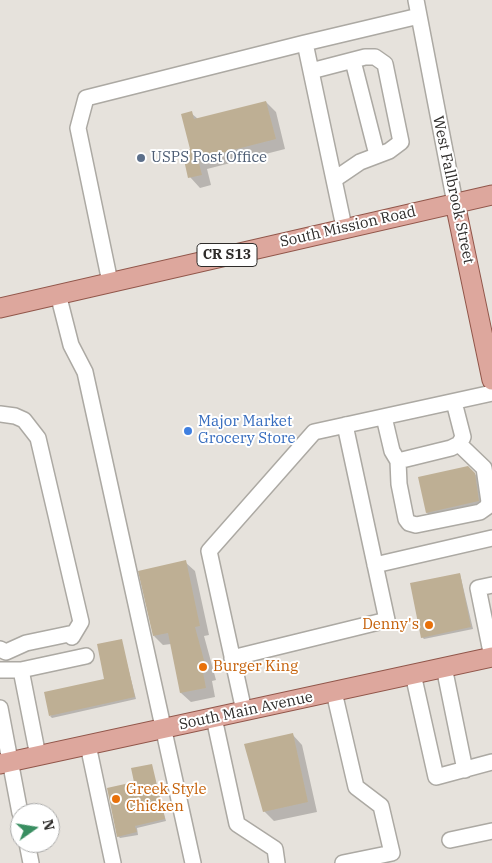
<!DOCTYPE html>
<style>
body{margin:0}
#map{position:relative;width:492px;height:863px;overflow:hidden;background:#e6e2dc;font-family:"IBM Plex Serif",serif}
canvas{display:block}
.north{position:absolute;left:10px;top:803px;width:50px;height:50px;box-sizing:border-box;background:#fff;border:1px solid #ababaa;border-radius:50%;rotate:77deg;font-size:14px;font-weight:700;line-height:20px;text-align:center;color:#2e2c2a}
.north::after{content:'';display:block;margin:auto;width:18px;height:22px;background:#398e61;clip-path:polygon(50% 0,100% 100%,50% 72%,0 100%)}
</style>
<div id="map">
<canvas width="492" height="863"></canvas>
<div class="north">N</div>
</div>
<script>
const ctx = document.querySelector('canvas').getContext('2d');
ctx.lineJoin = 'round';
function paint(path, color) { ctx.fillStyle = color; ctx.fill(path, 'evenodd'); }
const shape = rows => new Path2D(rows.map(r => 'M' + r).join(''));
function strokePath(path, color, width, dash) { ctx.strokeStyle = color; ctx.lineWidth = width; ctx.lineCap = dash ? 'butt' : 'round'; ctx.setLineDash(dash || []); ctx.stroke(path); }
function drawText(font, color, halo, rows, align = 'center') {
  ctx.font = font + ' "IBM Plex Serif",serif'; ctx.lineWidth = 4; ctx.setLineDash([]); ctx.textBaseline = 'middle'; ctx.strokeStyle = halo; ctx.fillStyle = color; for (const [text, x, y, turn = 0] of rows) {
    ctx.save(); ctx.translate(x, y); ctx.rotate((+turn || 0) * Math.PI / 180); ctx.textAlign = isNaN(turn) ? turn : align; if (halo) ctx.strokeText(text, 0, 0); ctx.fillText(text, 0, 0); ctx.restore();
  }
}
const shadow = shape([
 [266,102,276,112,285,149,207,169,211,185,200,188,190,177,191,113,198,119],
 [468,467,483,482,486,508,435,521,427,513,419,478],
 [185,562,195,571,209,635,204,636,216,680,212,681,215,697,191,702,181,693,171,644,163,645,154,636],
 [460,574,473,629,424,639,422,637],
 [121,640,136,699,52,718,50,716,106,680],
 [292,734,302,745,317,812,274,821,264,811],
 [151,765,166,821,137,828,138,835,120,838,118,836,135,783]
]);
const building = shape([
 [266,101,276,139,198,159,202,175,188,178,182,151,190,149,181,114,192,111,194,119],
 [468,466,475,473,479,501,426,513,418,477],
 [186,560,200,626,195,627,207,671,203,672,206,688,180,693,168,633,153,636,138,571],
 [460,573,471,627,421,638,410,583],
 [122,639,135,697,49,716,44,692,104,679,97,644],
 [293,733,308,802,263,812,244,744],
 [152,764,165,819,135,826,137,832,117,837,107,788,134,782,131,768]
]);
const minor = shape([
 [416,0,455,203],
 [353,61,377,155],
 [311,71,365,57,375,57,385,64,401,142,389,151,360,162,335,179],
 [344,227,305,43,419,16],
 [110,282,78,128,86,98,305,43],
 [58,294,71,345,85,372,193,863],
 [0,414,15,416,24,420,38,438,81,622,72,637,69,634,26,643,6,652,0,649],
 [384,417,392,451,398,461,451,448,459,444,463,437,454,402],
 [398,461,399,484,406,519,409,523,416,525,480,512,487,507,489,502,484,468,459,444],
 [375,565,492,538],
 [492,657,478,588,492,585],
 [232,658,387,620,345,425],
 [444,667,465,770],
 [0,670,21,670],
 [413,674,436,777,492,762],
 [334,692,356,787,381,806,392,853,343,863],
 [0,708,20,813],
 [244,711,209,551,314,432,492,393],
 [214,718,237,824,275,849,277,863],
 [88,745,113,863],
 [38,756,21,670,86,656],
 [450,840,492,831],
 [27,843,31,863]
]);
const major = shape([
 [455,203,492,380],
 [0,308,492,195],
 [0,764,492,657]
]);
const markers = [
 [141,158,5,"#5c6f8a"],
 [188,431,5,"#3f7fe0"],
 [429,625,5,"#e8710a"],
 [203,667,5,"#e8710a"],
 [116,799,5,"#e8710a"]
];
const shields = [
 [227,255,60]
];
const shieldNames = [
 ["CR S13",227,255]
];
const serviceNames = [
 ["USPS Post Office",151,158]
];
const streetNames = [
 ["West Fallbrook Street",453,190,78],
 ["South Mission Road",348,227,-13],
 ["South Main Avenue",246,711,-12]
];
const shopNames = [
 ["Major Market",198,422],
 ["Grocery Store",198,439]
];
const foodNames = [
 ["Denny's",419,625,"right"],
 ["Burger King",213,667],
 ["Greek Style",126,790],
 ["Chicken",126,807]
];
paint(shadow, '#0003');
paint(building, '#beaf94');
strokePath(minor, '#aca9a3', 18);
strokePath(major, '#91564a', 21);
strokePath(minor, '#fff', 15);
strokePath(major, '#dda79d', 19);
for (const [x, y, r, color] of markers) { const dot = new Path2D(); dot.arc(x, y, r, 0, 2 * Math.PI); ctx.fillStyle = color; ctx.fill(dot); strokePath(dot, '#fff', 2); }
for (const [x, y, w] of shields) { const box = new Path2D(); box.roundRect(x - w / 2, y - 11.5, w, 23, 4); ctx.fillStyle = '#fff'; ctx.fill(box); strokePath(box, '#2e2c2a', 1); }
drawText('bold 14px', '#2e2c2a', null, shieldNames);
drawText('15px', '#4e5e75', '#fff', serviceNames, 'left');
drawText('15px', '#2e2c2a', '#fff', streetNames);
drawText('15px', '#366cbe', '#fff', shopNames, 'left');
drawText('15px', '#c56008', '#fff', foodNames, 'left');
</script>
